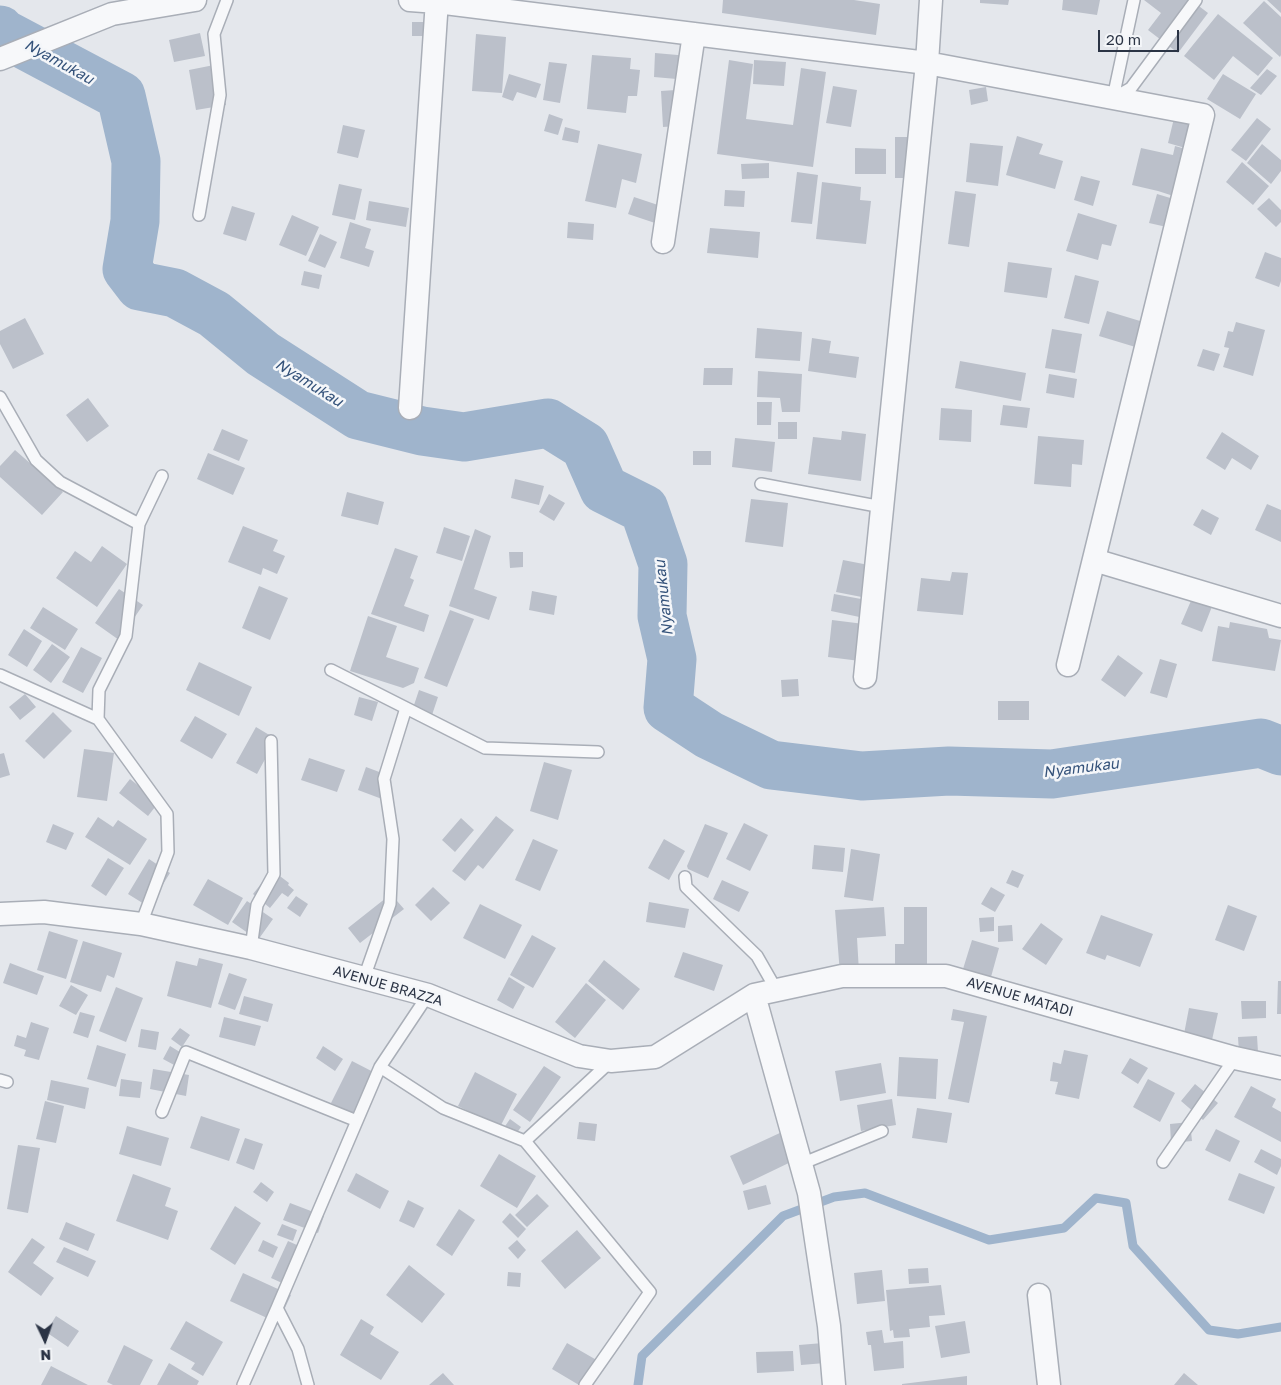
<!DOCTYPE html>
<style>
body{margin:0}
#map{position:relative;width:1281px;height:1385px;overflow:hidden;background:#e4e7ec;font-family:"Golos Text",sans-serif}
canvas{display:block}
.north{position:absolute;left:20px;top:1315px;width:50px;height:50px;-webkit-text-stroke:4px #f4f6f9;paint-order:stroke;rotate:177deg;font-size:14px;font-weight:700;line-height:20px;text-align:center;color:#2b3445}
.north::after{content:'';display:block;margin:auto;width:18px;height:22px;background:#2b3445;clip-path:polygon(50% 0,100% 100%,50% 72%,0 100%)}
.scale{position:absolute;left:1098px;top:30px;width:81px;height:22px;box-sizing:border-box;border:2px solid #2b3445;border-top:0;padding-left:6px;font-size:15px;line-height:18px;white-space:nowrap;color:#2b3445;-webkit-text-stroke:4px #f4f6f9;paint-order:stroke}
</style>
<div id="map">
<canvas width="1281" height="1385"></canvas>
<div class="north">N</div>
<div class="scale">20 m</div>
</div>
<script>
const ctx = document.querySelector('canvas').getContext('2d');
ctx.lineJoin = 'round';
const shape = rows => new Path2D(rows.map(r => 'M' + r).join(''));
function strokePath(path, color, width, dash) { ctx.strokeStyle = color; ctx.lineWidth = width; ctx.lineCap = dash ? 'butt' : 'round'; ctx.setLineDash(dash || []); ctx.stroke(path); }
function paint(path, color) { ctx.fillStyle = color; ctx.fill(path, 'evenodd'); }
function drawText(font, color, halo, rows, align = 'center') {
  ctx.font = font + ' "Golos Text",sans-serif'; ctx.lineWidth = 5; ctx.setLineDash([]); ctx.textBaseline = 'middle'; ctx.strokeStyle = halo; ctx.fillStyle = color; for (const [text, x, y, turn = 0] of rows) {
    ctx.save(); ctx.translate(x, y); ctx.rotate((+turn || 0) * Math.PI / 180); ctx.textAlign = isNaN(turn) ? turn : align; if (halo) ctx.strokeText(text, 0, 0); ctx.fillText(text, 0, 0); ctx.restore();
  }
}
const stream = shape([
 [638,1385,642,1356,783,1216,834,1197,865,1193,989,1240,1064,1228,1096,1198,1126,1203,1133,1246,1209,1330,1238,1334,1281,1327]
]);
const river = shape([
 [0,30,4,34,121,96,136,161,135,221,127,269,140,286,175,293,214,314,263,354,358,415,422,431,464,437,548,423,585,446,604,489,644,509,663,564,662,616,672,659,668,708,709,735,771,765,862,776,949,771,1052,774,1261,743,1281,751]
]);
const building = shape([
 [723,0,854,0,880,4,876,35,722,13],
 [980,0,1009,0,1008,5,980,3],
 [1063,0,1100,0,1097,15,1062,10],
 [1144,0,1191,0,1208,13,1178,53,1148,30,1161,13],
 [1267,0,1281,0,1281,13],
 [1264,1,1281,17,1281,55,1280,57,1243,23],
 [1218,14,1273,58,1258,76,1233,56,1214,80,1184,56],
 [412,22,438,22,438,36,412,36],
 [200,33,205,56,174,62,169,40],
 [476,34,506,37,502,93,472,91],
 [655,53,689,56,688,80,654,77],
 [592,55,631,58,630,69,640,70,637,96,628,96,626,113,587,109],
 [729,60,753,64,746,119,793,125,801,68,826,72,813,167,717,154],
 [754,60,786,62,784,86,753,84],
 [549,62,567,64,560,103,543,100],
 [219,64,226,105,196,110,189,70],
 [1267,69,1277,76,1261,95,1250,88],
 [509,74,541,84,536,98,517,92,513,101,502,97],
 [1223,74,1256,94,1240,119,1207,99],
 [833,86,857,90,851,127,826,123],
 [986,87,988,101,971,105,969,90],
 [690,89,692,125,663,127,661,91],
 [549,114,563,119,558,135,544,131],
 [1175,114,1206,122,1199,152,1168,143],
 [1257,118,1271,129,1246,161,1231,150],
 [343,125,365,130,358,158,337,153],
 [565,127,580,131,578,143,562,140],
 [1017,136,1043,144,1039,154,1063,161,1055,189,1006,175],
 [895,137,919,137,919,178,895,178],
 [970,143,1003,146,998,186,966,182],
 [598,144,642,154,636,183,622,179,616,208,585,201],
 [1262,144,1281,160,1281,171,1271,184,1247,163],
 [1175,146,1200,153,1189,201,1158,191,1132,185,1141,148,1173,155],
 [855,148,886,149,886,174,855,174],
 [1242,162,1269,186,1253,205,1226,182],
 [769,163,769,178,742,179,741,164],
 [797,172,818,175,812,224,791,222],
 [1081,176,1100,181,1093,206,1074,200],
 [822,182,861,187,860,200,871,201,866,244,816,239],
 [339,184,362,189,355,220,332,215],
 [725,190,745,191,744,207,724,206],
 [955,191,976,194,969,247,948,244],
 [1157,194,1187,203,1180,230,1149,223],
 [634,197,667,208,661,225,628,214],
 [1269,198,1281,210,1281,222,1276,227,1257,209],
 [369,201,409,208,406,227,366,220],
 [232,206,255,213,246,241,223,234],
 [1078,213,1117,225,1111,246,1102,244,1098,260,1066,251],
 [292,215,319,227,306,256,279,245],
 [350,222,371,229,365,248,374,251,369,267,340,258],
 [568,222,594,224,593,240,567,238],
 [710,228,760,232,758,258,707,253],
 [320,234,337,242,325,268,308,261],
 [1265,252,1281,258,1281,281,1279,287,1255,278],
 [1008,262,1052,268,1047,298,1004,292],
 [304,271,322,275,319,289,301,285],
 [1075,275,1099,281,1089,324,1064,318],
 [1107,311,1150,324,1142,349,1099,336],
 [25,318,44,354,13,369,0,344,0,331],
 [1236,322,1265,330,1253,376,1223,367,1229,348,1224,347,1228,331,1233,332],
 [757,328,802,332,800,361,755,358],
 [1052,329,1082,334,1075,373,1045,368],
 [812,338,831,341,829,353,859,357,856,378,808,371],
 [1203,349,1220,354,1214,371,1197,366],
 [960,361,1026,373,1021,401,955,388],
 [704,368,733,368,732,385,703,385],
 [758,371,802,374,800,412,782,412,780,398,757,397],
 [1049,374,1077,379,1074,398,1046,393],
 [88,398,109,426,87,442,66,415],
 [757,402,772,402,771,425,757,425],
 [1003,405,1030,408,1027,428,1000,425],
 [941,408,972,410,971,442,939,440],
 [778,422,797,422,797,439,778,439],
 [222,429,248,440,239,461,213,450],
 [842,431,866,434,861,481,808,474,813,437,841,440],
 [1222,432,1259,456,1251,470,1232,458,1225,470,1206,458],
 [1038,436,1084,440,1082,465,1072,464,1071,487,1034,484],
 [735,438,775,442,772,472,732,467],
 [15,450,63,492,42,515,0,477,0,466],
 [693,451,711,451,711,465,693,465],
 [208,453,245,468,233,495,197,479],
 [515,479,544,486,539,505,511,498],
 [347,492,384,502,378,525,341,516],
 [549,494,565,503,554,521,539,512],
 [751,499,788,503,783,547,745,542],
 [1267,504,1281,510,1281,542,1255,530],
 [1202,509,1219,518,1211,535,1193,525],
 [243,526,278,540,273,551,285,556,277,574,263,568,261,575,228,562],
 [444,527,470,536,462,561,436,553],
 [475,529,491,536,474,589,497,597,489,620,449,606],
 [102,546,127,564,97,607,56,578,75,551,91,562],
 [395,548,418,556,410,578,414,580,404,606,429,615,424,632,371,614],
 [509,552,523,552,523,567,510,568],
 [843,560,879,567,872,599,836,592],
 [952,572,968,573,963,615,917,611,921,578,950,581],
 [259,586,288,598,270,640,242,628],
 [119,589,143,605,119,640,95,623],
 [532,591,557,596,554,615,529,610],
 [834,594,872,601,869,619,831,611],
 [1193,596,1213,604,1202,632,1181,624],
 [43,607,78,629,65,650,30,628],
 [450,610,474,619,447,687,424,678],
 [368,616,397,626,386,657,419,668,414,683,403,688,350,671],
 [832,620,864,624,860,661,828,657],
 [1230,622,1267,629,1269,638,1281,640,1275,671,1212,661,1218,626,1229,628],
 [24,629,42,641,27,667,8,655],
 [52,644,70,657,51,683,33,670],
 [81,647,102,658,83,693,62,682],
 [1118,655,1143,673,1125,697,1101,680],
 [1160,659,1177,664,1167,698,1150,693],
 [199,662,252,687,239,716,186,690],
 [798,679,799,696,782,697,781,680],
 [419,690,438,697,432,715,413,708],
 [25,694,36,707,20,720,9,707],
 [359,697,378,702,372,721,354,715],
 [998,701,1029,701,1029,720,998,720],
 [53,712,72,731,44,759,25,741],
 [195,716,227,734,212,759,180,741],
 [256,727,276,739,257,774,236,763],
 [84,749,114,753,107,801,77,797],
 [4,753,10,775,0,778,0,754],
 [309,758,345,770,337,792,301,780],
 [544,762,572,770,558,820,530,811],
 [366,767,390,776,382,799,358,790],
 [130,779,159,802,148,816,119,793],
 [496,816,514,830,483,869,478,865,465,881,452,871],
 [98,817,113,827,118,820,147,839,130,865,85,837],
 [461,818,474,830,455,852,442,840],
 [744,823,768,835,750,871,726,859],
 [53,824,74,833,66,850,46,842],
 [705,824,728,833,708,878,688,869,687,866],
 [533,839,558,850,540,891,515,880],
 [664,839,685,851,669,880,648,868],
 [814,845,845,848,843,872,812,869],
 [851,849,880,854,873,901,844,897],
 [108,858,124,868,106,896,91,886],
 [149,859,170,873,149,907,128,894],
 [272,870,289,883,288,885,294,890,288,897,282,893,270,908,253,894],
 [1012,870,1024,875,1018,888,1006,883],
 [208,879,243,898,228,925,193,905],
 [722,880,749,892,739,912,713,899],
 [433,887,450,903,431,921,415,905],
 [991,887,1005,895,995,912,981,904],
 [391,894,404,909,360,943,348,928],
 [296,896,308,904,300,917,287,908],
 [247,901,273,919,258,940,232,922],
 [649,902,689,909,685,928,646,922],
 [480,904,522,925,505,959,463,938],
 [1228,905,1257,916,1244,951,1215,940],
 [884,907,886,936,857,938,859,972,840,974,835,910],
 [904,907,927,907,927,965,895,964,895,944,904,944],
 [1101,915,1153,934,1140,967,1107,955,1105,960,1086,953],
 [994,917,994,931,980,932,979,918],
 [1041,923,1063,939,1046,965,1022,949],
 [1012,925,1013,941,998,942,998,926],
 [49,931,78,940,66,979,37,970],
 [532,935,556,948,533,988,510,975],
 [972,940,999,948,991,977,963,969],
 [83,941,122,953,114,978,107,975,101,992,70,982],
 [683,952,723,965,714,991,674,977],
 [199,958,223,964,211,1008,167,996,176,961,197,966],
 [604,960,640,989,623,1010,588,981],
 [10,963,44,976,37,995,3,983],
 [229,973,247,979,235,1010,218,1004],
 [509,977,525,987,513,1009,497,1000],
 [1278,981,1281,981,1281,1014,1277,1014],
 [586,983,606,1000,575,1038,555,1022],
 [71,985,88,995,76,1015,59,1006],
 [116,987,143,998,126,1042,99,1031],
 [244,996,273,1004,268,1022,239,1014],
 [1241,1001,1266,1001,1266,1018,1242,1019],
 [1189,1008,1218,1013,1212,1040,1184,1034],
 [953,1009,987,1016,969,1103,948,1099,964,1022,951,1020],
 [80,1012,95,1016,88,1038,73,1033],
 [224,1017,261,1026,255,1046,219,1037],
 [31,1022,49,1028,39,1060,24,1056,26,1050,14,1046,17,1035,26,1038],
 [180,1028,190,1035,182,1047,171,1039],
 [141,1029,159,1032,156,1050,138,1047],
 [1257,1036,1258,1052,1239,1053,1238,1037],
 [97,1045,126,1054,116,1087,87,1079],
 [170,1046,183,1054,176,1066,163,1059],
 [323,1046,343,1059,335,1071,316,1058],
 [1064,1050,1088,1055,1079,1099,1055,1094,1058,1082,1050,1081,1053,1062,1061,1064],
 [899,1057,938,1059,936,1099,897,1096],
 [1130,1058,1148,1068,1138,1084,1121,1073],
 [352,1061,383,1077,362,1119,331,1103],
 [881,1063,886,1093,840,1101,835,1071],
 [544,1066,561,1077,530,1122,513,1110],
 [153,1069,189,1075,186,1096,150,1089],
 [475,1072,517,1094,500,1127,458,1106],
 [121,1079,142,1082,140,1098,119,1096],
 [1148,1079,1175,1093,1160,1122,1133,1107],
 [51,1080,89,1088,85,1109,47,1100],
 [1195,1084,1218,1103,1203,1120,1181,1101],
 [1251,1086,1276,1099,1272,1107,1281,1112,1281,1142,1234,1117],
 [892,1099,896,1125,861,1131,857,1105],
 [45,1101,64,1106,56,1143,36,1139],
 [917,1108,952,1113,947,1143,912,1138],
 [201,1116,240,1129,229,1161,190,1148],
 [510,1119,521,1127,512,1140,501,1132],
 [579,1122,597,1124,595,1141,577,1139],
 [1190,1122,1192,1141,1171,1143,1170,1124],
 [127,1126,169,1138,161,1166,119,1154],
 [1216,1129,1240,1141,1230,1162,1205,1150],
 [782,1132,795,1160,743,1185,730,1156],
 [245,1138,263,1144,254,1170,236,1163],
 [18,1145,40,1148,28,1213,7,1209],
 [1261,1149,1281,1159,1281,1166,1277,1175,1254,1162],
 [499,1154,536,1176,517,1208,480,1186],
 [356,1173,389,1191,380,1209,347,1191],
 [1239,1173,1275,1187,1264,1214,1228,1200],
 [133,1174,171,1188,165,1206,178,1211,168,1240,116,1221],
 [261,1182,274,1192,267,1202,253,1192],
 [766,1185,771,1204,748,1210,743,1191],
 [537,1194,549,1206,527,1227,515,1215],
 [408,1200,424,1208,414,1228,399,1221],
 [290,1203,324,1216,318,1233,283,1220],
 [235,1206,261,1223,235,1265,210,1249],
 [459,1209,475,1220,452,1256,436,1245],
 [510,1213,526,1229,518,1238,502,1222],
 [66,1222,95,1234,88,1251,59,1239],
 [282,1224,297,1230,293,1241,277,1235],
 [577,1230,601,1258,565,1289,541,1261],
 [32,1238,45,1247,33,1263,54,1278,41,1296,8,1272],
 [263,1240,278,1247,273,1258,258,1251],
 [517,1240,526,1250,518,1259,508,1248],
 [288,1241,308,1250,291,1287,271,1278],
 [64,1247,96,1261,88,1277,56,1262],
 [409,1265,445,1294,422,1323,386,1295],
 [928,1268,929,1283,909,1284,908,1269],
 [882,1270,885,1301,857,1304,854,1273],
 [508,1272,521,1273,520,1287,507,1286],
 [243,1273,291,1295,278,1323,230,1301],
 [941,1285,945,1315,929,1316,930,1327,909,1329,910,1337,894,1338,893,1330,890,1331,886,1290],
 [56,1316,79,1331,68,1347,46,1332],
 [361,1319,374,1327,370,1334,399,1352,381,1380,340,1355],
 [186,1321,223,1342,203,1376,191,1369,195,1363,170,1349],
 [965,1321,970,1353,941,1358,935,1326],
 [882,1330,884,1343,903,1341,904,1368,874,1371,871,1345,868,1345,866,1332],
 [567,1343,600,1362,587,1385,579,1385,552,1369],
 [823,1343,825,1363,801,1365,799,1345],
 [124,1345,153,1360,140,1385,113,1385,107,1382],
 [793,1351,794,1371,757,1373,756,1352],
 [169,1363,199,1381,197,1385,157,1385],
 [51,1366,88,1385,41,1385],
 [443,1373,454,1385,429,1385],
 [1184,1373,1198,1385,1174,1385],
 [967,1376,967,1385,902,1385,902,1384]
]);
const service = shape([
 [1117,96,1131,88,1196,0],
 [1113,98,1134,0],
 [199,215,220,95,214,34,227,0],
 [0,397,36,460,60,482,139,524],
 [761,484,882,507],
 [331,670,485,748,598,752],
 [0,675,98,719],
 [685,877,686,887,757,956,777,991],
 [141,924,168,852,167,814,98,719,99,690,126,636,139,524,162,476],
 [251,948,257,905,274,874,271,741],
 [364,978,390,904,393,839,384,779,406,708],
 [380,1067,443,1108,525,1141,611,1061],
 [0,1080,7,1082],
 [162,1112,186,1052,357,1121],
 [525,1141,650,1292,585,1385],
 [1163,1162,1235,1058],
 [801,1164,882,1131],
 [243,1385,277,1308],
 [308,1385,298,1349,277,1308,380,1067,428,995]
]);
const minor = shape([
 [410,0,437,2,927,63,1203,115,1068,665],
 [0,59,112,14,195,0],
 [663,242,694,34],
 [410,408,437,0],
 [1094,560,1281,616],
 [865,677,927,63,931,0],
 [0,914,44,912,141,924,251,948,428,995,579,1056,611,1061,655,1057,754,995,842,976,946,976,1235,1058,1281,1068],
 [754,995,809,1193,829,1326,834,1385],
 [1039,1295,1049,1385]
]);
const streetNames = [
 ["AVENUE BRAZZA",388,986,16],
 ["AVENUE MATADI",1020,997,16]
];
const waterNames = [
 ["Nyamukau",59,62,29],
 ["Nyamukau",309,383,32],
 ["Nyamukau",664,598,-96],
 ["Nyamukau",1081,768,-7]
];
strokePath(stream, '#9fb4cc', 9);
strokePath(river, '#9fb4cc', 49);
paint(building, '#bbc0ca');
strokePath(service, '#a9aeb7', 14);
strokePath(minor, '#a9aeb7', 25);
strokePath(service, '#f7f8fa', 11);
strokePath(minor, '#f7f8fa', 22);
drawText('14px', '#2b3445', '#f4f6f9', streetNames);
drawText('italic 15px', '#34527a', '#f4f6f9', waterNames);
</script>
